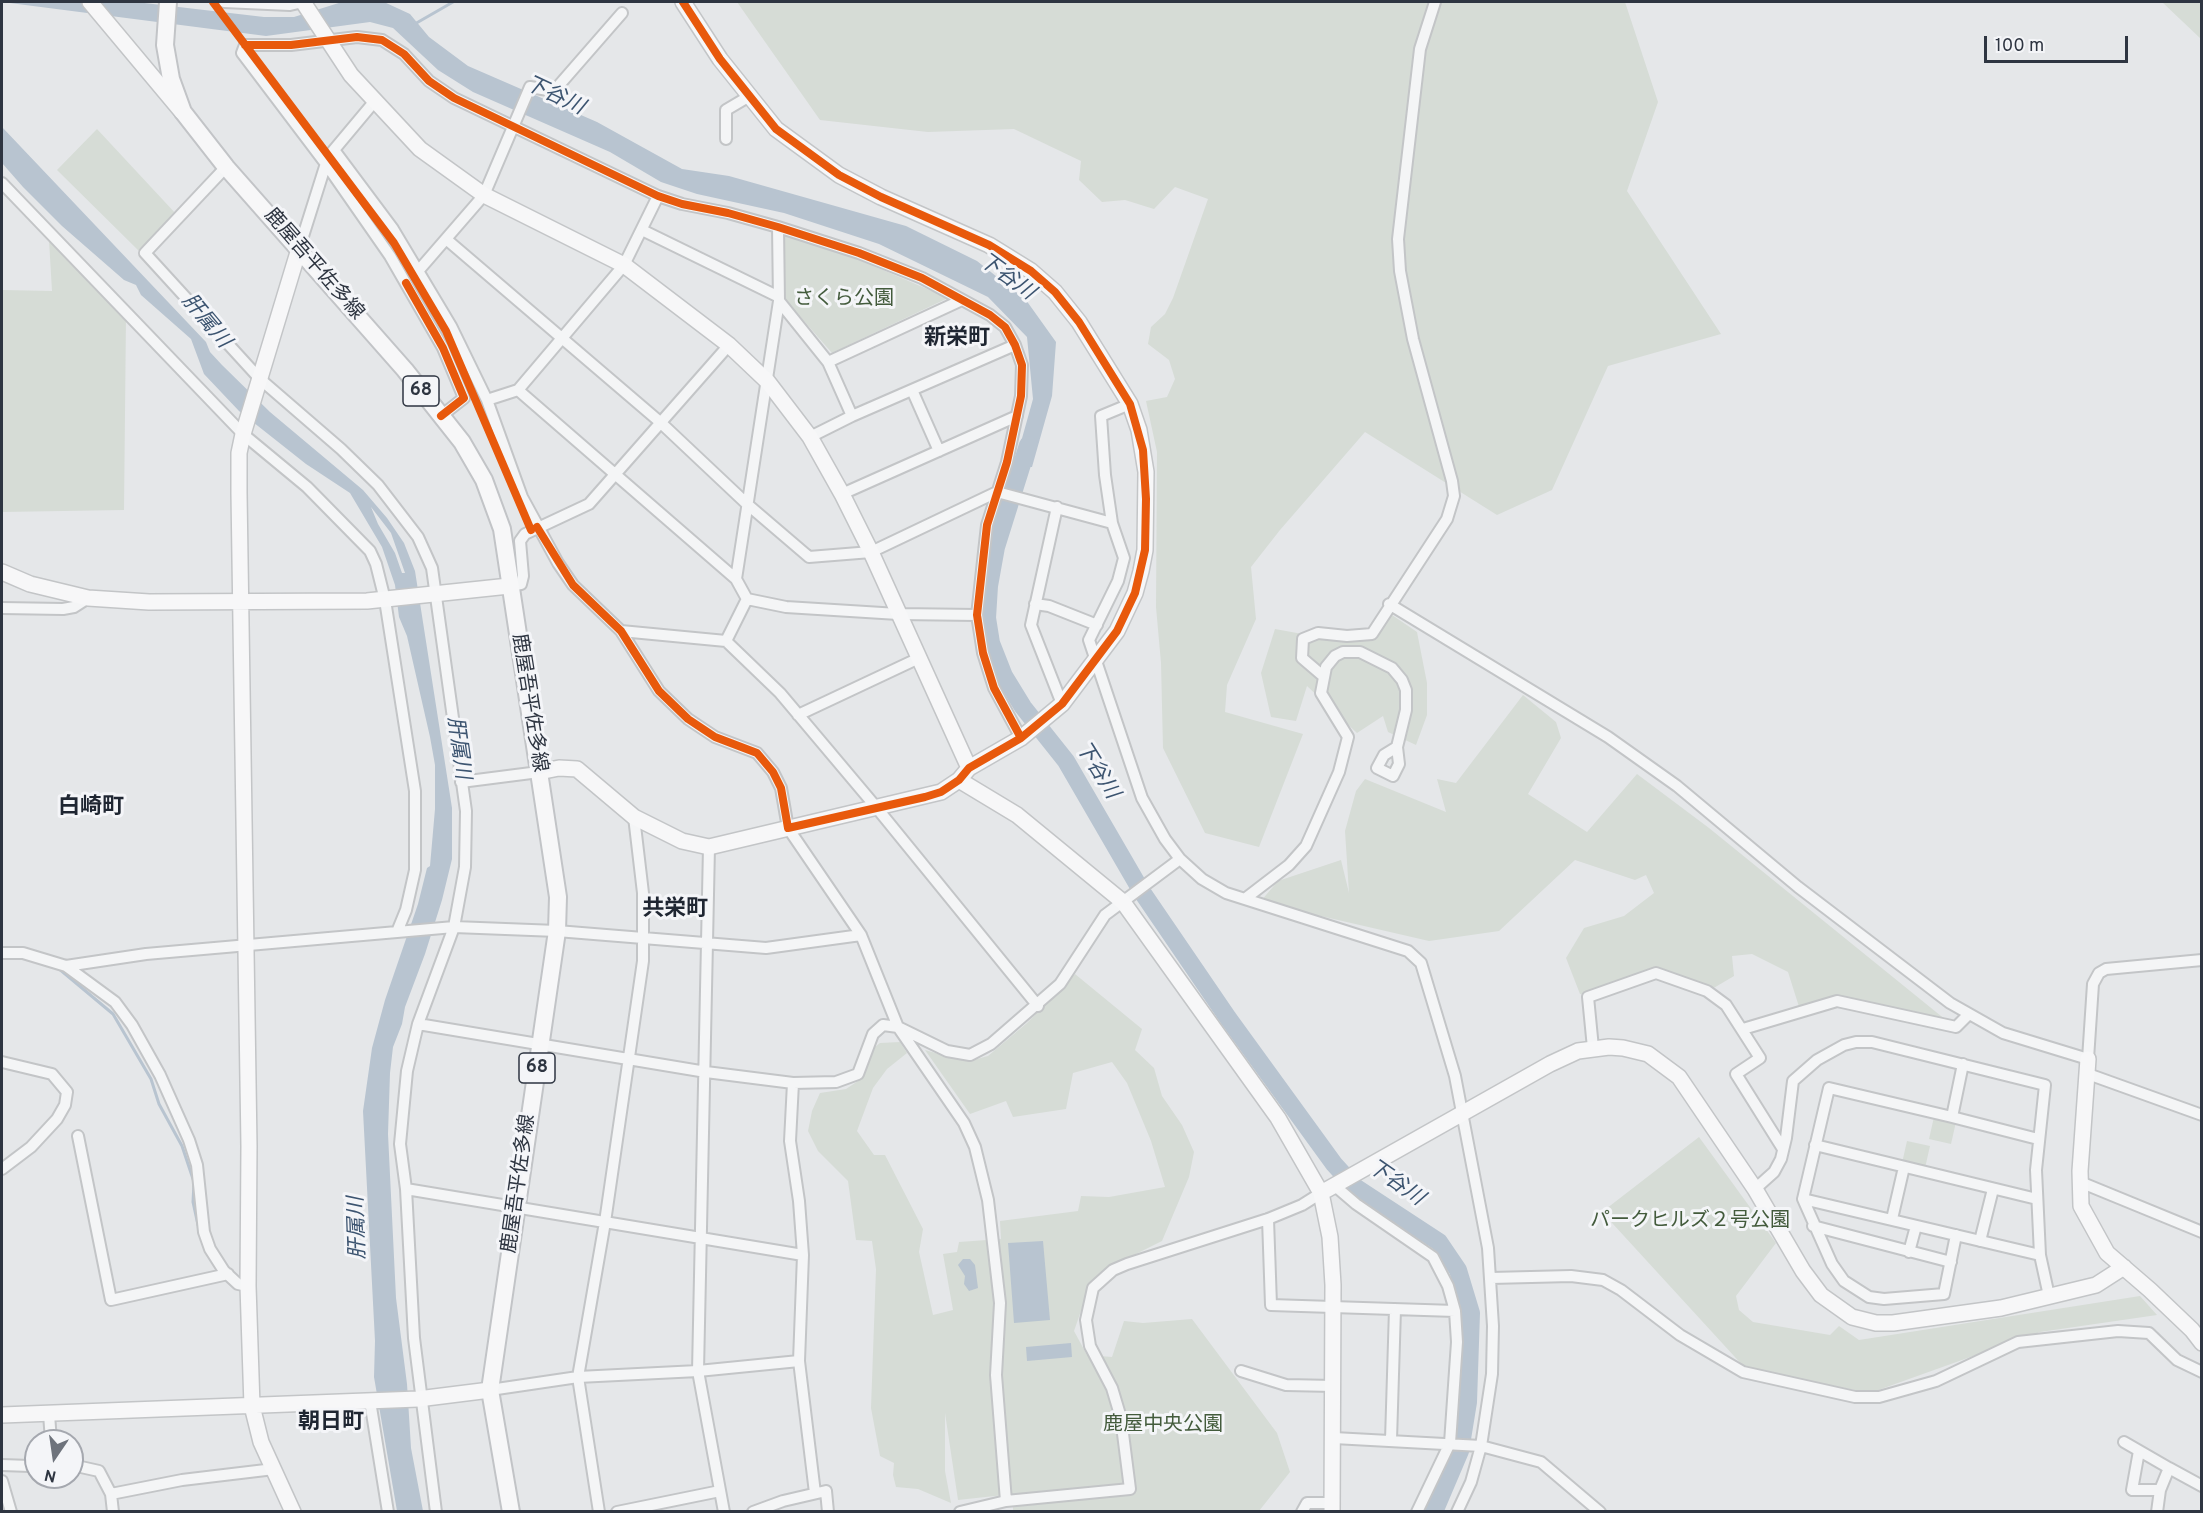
<!DOCTYPE html>
<meta charset="utf-8">
<style>
body{margin:0}
#map{position:relative;width:2203px;height:1513px;overflow:hidden;background:#e5e7e9;font-family:Overpass,sans-serif}
canvas{display:block}
.frame{position:absolute;inset:0;border:3px solid #2e3541;pointer-events:none}
.north{position:absolute;left:24px;top:1429px;width:60px;height:60px;box-sizing:border-box;background:#f4f5f8;border:2px solid #a5a8af;border-radius:50%;rotate:193deg;font-size:16px;font-weight:700;line-height:24px;text-align:center;color:#2e3541}
.north::after{content:'';display:block;margin:auto;width:21px;height:27px;background:#6e737c;clip-path:polygon(50% 0,100% 100%,50% 72%,0 100%)}
.scale{position:absolute;left:1984px;top:36px;width:144px;height:27px;box-sizing:border-box;border:3px solid #2e3541;border-top:0;padding-left:8px;font-size:18px;line-height:21px;white-space:nowrap;color:#2e3541;-webkit-text-stroke:4px #f4f5f8;paint-order:stroke}
</style>
<div id="map">
<canvas width="2203" height="1513"></canvas>
<div class="frame"></div>
<div class="north">N</div>
<div class="scale">100 m</div>
</div>
<script>
const ctx = document.querySelector('canvas').getContext('2d');
ctx.lineJoin = 'round';
function paint(path, color) { ctx.fillStyle = color; ctx.fill(path, 'evenodd'); }
const shape = rows => new Path2D(rows.map(r => 'M' + r).join(''));
function strokePath(path, color, width, dash) { ctx.strokeStyle = color; ctx.lineWidth = width; ctx.lineCap = dash ? 'butt' : 'round'; ctx.setLineDash(dash || []); ctx.stroke(path); }
function drawText(font, color, halo, rows, align = 'center') {
  ctx.font = font + ' Overpass,"Noto Sans JP",sans-serif'; ctx.lineWidth = 6; ctx.setLineDash([]); ctx.textBaseline = 'middle'; ctx.strokeStyle = halo; ctx.fillStyle = color; for (const [text, x, y, turn = 0] of rows) {
    ctx.save(); ctx.translate(x, y); ctx.rotate((+turn || 0) * Math.PI / 180); ctx.textAlign = isNaN(turn) ? turn : align; if (halo) ctx.strokeText(text, 0, 0); ctx.fillText(text, 0, 0); ctx.restore();
  }
}
const green = shape([
 [737,2,1625,2,1658,102,1627,191,1721,334,1608,366,1552,490,1497,515,1365,432,1280,530,1251,567,1256,619,1227,685,1225,712,1303,734,1259,847,1205,833,1163,748,1161,663,1156,607,1157,452,1146,401,1167,397,1175,379,1169,360,1148,344,1151,327,1165,314,1173,298,1208,199,1175,187,1154,209,1125,200,1102,202,1079,180,1081,161,1014,129,928,132,820,120],
 [2162,2,2201,2,2201,39],
 [97,129,177,215,141,253,57,170],
 [785,235,848,255,948,298,832,353,782,296],
 [49,240,126,317,124,510,2,512,2,290,52,291],
 [1392,615,1417,632,1427,683,1427,715,1416,745,1388,732,1383,716,1357,733,1307,686,1296,721,1271,717,1261,673,1275,629,1319,637,1372,634],
 [1523,695,1556,722,1561,738,1528,794,1587,832,1637,774,1709,828,1957,1029,1837,1001,1801,1013,1788,972,1752,954,1732,956,1734,976,1712,989,1652,968,1587,995,1580,994,1566,958,1584,928,1624,916,1654,893,1646,875,1635,880,1575,860,1499,931,1429,941,1260,902,1278,881,1341,860,1349,893,1345,831,1356,791,1365,779,1446,812,1437,779,1456,783],
 [1075,974,1142,1029,1135,1050,1154,1068,1162,1096,1182,1125,1194,1152,1189,1177,1162,1241,1120,1262,1091,1282,1074,1331,1087,1355,1112,1357,1124,1321,1143,1323,1192,1319,1277,1433,1290,1472,1259,1511,1013,1511,1013,1494,958,1500,945,1413,945,1471,951,1503,918,1489,896,1487,893,1475,894,1463,880,1456,871,1408,876,1269,872,1241,856,1240,848,1181,818,1151,808,1131,812,1111,820,1093,846,1089,858,1081,866,1068,871,1050,880,1043,900,1042,907,1053,887,1069,873,1088,857,1131,874,1155,885,1155,923,1229,919,1252,933,1315,953,1310,943,1254,957,1252,959,1242,1001,1239,1000,1221,1078,1211,1081,1196,1109,1197,1165,1187,1151,1141,1127,1083,1112,1062,1073,1073,1066,1109,1013,1117,1006,1101,970,1114,925,1050,957,1059,973,1060,988,1056,1027,1023],
 [1934,1117,1956,1122,1951,1144,1929,1139],
 [1699,1137,1776,1243,1736,1296,1739,1310,1753,1322,1830,1335,1839,1326,1859,1340,2140,1296,2157,1315,2040,1332,1870,1393,1745,1368,1602,1212],
 [1907,1141,1930,1146,1925,1168,1902,1163]
]);
const water = shape([
 [2,2,136,2,264,17,294,17,342,2,384,2,410,14,429,37,468,66,597,122,682,169,729,176,906,226,977,261,1026,300,1056,342,1052,396,1032,467,1014,467,1033,399,1027,337,988,297,879,244,784,213,697,194,661,182,610,152,473,92,438,70,393,28,370,22,266,36],
 [2,127,206,342,210,352,222,365,270,412,363,490,387,518,404,543,415,571,452,808,452,859,442,900,425,954,405,1007,402,1024,393,1047,390,1073,388,1134,396,1298,407,1384,411,1448,423,1511,397,1511,374,1377,375,1341,363,1111,372,1048,385,1000,418,904,427,868,430,866,435,809,435,765,430,737,407,636,399,617,395,585,382,547,350,493,306,464,239,411,204,374,191,339,141,295,136,285,124,280,62,226,23,187,2,163],
 [371,507,391,533,405,573,402,573,395,553,378,524],
 [1043,1241,1050,1320,1014,1323,1008,1243],
 [963,1259,970,1259,975,1265,978,1288,969,1291,964,1284,965,1276,958,1265],
 [1071,1343,1072,1357,1027,1361,1026,1347]
]);
const stream = shape([
 [413,25,453,2],
 [58,968,113,1014,151,1079,159,1104,182,1146,194,1182,193,1202,198,1225]
]);
const river = shape([
 [1028,445,996,547,989,586,987,618,991,643,1004,676,1023,707,1066,761,1142,892,1228,1018,1334,1164,1355,1187,1439,1242,1458,1270,1471,1313,1468,1402,1460,1451,1434,1512]
]);
const street = shape([
 [224,2,290,5,303,2],
 [726,139,726,110,748,97],
 [334,150,393,229,451,326,487,400,522,497,558,563,573,585,621,631,659,691,688,719,715,737,757,753,773,772,781,788,788,828,861,935,898,1027,964,1123,975,1147,988,1200,1000,1303,996,1375,1006,1501],
 [226,167,145,253,260,379,341,449,378,485,418,537,432,568,466,811,465,867,454,927,418,1024,407,1071,400,1144,406,1189,414,1338,436,1512],
 [2,183,243,434,307,487,370,551,376,564,385,600,415,791,415,870,406,910,397,932],
 [778,227,779,301,828,362,852,416],
 [642,230,777,296],
 [446,239,660,422,747,504,809,557,871,552,997,492,1112,523],
 [299,249,328,157,374,102],
 [419,270,484,195,530,87,554,91,622,13],
 [828,362,962,300],
 [518,390,736,579,747,599,786,607,898,614,977,615],
 [912,390,939,451],
 [487,400,518,390,624,265,658,196],
 [1130,404,1101,416,1105,475,1112,523,1124,558,1118,581,1089,640,1142,798,1165,839,1180,859,1202,879,1226,893,1408,951,1421,963,1455,1076,1488,1248,1493,1326,1492,1374,1481,1446,1471,1482,1457,1512],
 [441,416,464,398,443,348,390,256,326,164,242,53,245,45,291,45,357,37,382,40,404,54,429,81,454,98,658,196,682,204,728,213,778,227,859,253,922,278,990,315,1005,327,1015,345,1022,365,1021,396,1007,462,987,525,977,615,983,653,994,688,1021,738],
 [810,437,852,416,1015,345],
 [842,494,1017,416],
 [1057,507,1031,625,1062,704],
 [736,579,779,301],
 [509,586,521,584,523,576,520,541,525,534,589,504,729,345],
 [1035,604,1049,606,1097,625],
 [1389,604,1608,737,1677,786,1798,887,1950,1003,2003,1033,2088,1059,2093,984,2099,973,2106,969,2202,960],
 [2,608,63,609,74,607,88,598],
 [621,631,726,641,780,693,876,807,1038,1006],
 [726,641,747,599],
 [1323,676,1302,658,1303,639,1318,633,1347,636,1372,634,1447,519,1454,496,1452,481,1413,339,1400,271,1398,239,1420,49,1435,2],
 [798,715,917,659],
 [461,782,539,772],
 [709,847,698,1371,724,1512],
 [1246,898,1289,865,1306,846,1339,772,1348,737,1321,693,1326,667,1335,656,1343,652,1360,652,1392,668,1402,680,1406,690,1406,710,1397,747,1384,755,1377,768,1393,776,1399,764,1397,747],
 [2,953,23,953,66,966,115,1002,132,1025,160,1075,189,1140,197,1165,204,1232,210,1249,224,1271,238,1284,248,1286],
 [66,966,146,954,454,927,557,931,766,948,861,935],
 [418,1024,706,1072,793,1083,836,1082,858,1074,873,1034,883,1025,898,1027,947,1051,970,1055,991,1044,1060,984,1105,915,1180,859],
 [1743,1029,1837,1001,1956,1027,1968,1015],
 [1593,1048,1588,997,1656,973,1707,991,1726,1005,1760,1058,1736,1074,1783,1149],
 [2,1062,52,1074,67,1092,65,1105,57,1119,31,1147,2,1169],
 [1963,1064,1952,1117,1829,1088,1803,1199,2040,1255],
 [2088,1074,2202,1115],
 [793,1083,790,1141,799,1201,803,1255,799,1361,815,1493],
 [1952,1117,2038,1139],
 [78,1136,111,1300,228,1274],
 [1815,1145,2037,1199],
 [2080,1182,2202,1232],
 [1335,1186,1356,1204,1433,1257,1448,1286,1455,1311,1457,1342,1450,1443,1417,1512],
 [406,1189,803,1255],
 [1755,1189,1774,1172,1781,1159,1786,1138,1793,1081,1817,1060,1844,1045,1856,1042,1872,1042,2045,1085,2036,1170,2040,1255,2049,1296],
 [1803,1199,1832,1264,1844,1281,1869,1297,1884,1299,1944,1294,1956,1235],
 [1268,1219,1271,1305,1455,1311],
 [1892,1219,1904,1167],
 [1813,1226,1951,1262],
 [1980,1241,1993,1189],
 [1909,1252,1916,1226],
 [1491,1278,1571,1276,1603,1280,1621,1290,1680,1335,1743,1372,1855,1397,1879,1397,1936,1381,2018,1342,2118,1331,2149,1333,2177,1360,2202,1372],
 [1241,1371,1286,1385,1334,1386],
 [490,1390,578,1377,698,1371,799,1361],
 [370,1401,388,1512],
 [49,1414,51,1441],
 [1334,1438,1481,1446,1541,1462,1600,1512],
 [1391,1440,1395,1309],
 [2124,1442,2169,1468,2160,1490,2157,1512],
 [2139,1451,2132,1490,2160,1490],
 [2,1465,30,1466,36,1463],
 [72,1465,99,1471,111,1494,113,1512],
 [2169,1468,2202,1486],
 [2,1481,11,1512],
 [111,1494,182,1480,274,1469],
 [599,1512,578,1377,605,1222,643,961,643,893,634,817],
 [617,1512,720,1491],
 [753,1512,783,1501,826,1491,828,1512],
 [960,1512,1006,1501,1130,1489,1121,1418,1112,1388,1090,1346,1086,1320,1093,1288,1113,1270,1127,1264,1268,1219,1302,1205,1321,1193],
 [1302,1512,1307,1503,1332,1503]
]);
const secondary = shape([
 [90,2,182,112],
 [303,2,351,75,420,149,484,195,624,265,729,345,768,382,810,437,842,494,871,552,969,768],
 [2,572,30,584,88,598,149,602,367,601,509,586],
 [539,772,559,768,577,769,634,817,682,841,709,847,941,792,959,780,969,768,1021,738,1062,704,1117,631,1135,593,1141,571,1145,550,1146,472,1139,430,1130,404,1079,322,1055,292,1031,271,989,245,881,197,839,175,776,129,720,59,683,2],
 [959,780,1017,815,1123,902,1278,1118,1321,1193,1330,1237,1333,1285,1332,1512],
 [2088,1059,2080,1171,2081,1206,2107,1253,2150,1290,2192,1330,2202,1343],
 [1321,1193,1550,1064,1578,1051,1609,1047,1623,1048,1648,1054,1679,1077,1755,1189,1803,1271,1821,1295,1852,1317,1876,1323,1893,1323,2001,1308,2096,1285,2124,1267],
 [2,1415,418,1399,490,1390],
 [293,1512,261,1442,252,1406,248,1286,249,1146,239,493,239,453,243,434,299,249]
]);
const primary = shape([
 [168,2,165,45,171,79,183,112,226,167,405,370,462,442,484,480,502,529,558,897,557,931,490,1390,511,1512]
]);
const cycleway = shape([
 [213,2,394,243,446,331,531,530],
 [245,45,291,45,357,37,382,40,404,54,429,81,454,98,658,196,682,204,728,213,778,227,859,253,922,278,990,315,1005,327,1015,345,1022,365,1021,396,1007,462,987,525,977,615,983,653,994,688,1021,738],
 [406,283,443,348,464,398,441,416],
 [537,527,573,585,621,631,659,691,688,719,715,737,757,753,773,772,781,788,788,828,925,797,941,792,959,780,969,768,1021,738,1062,704,1117,631,1135,593,1145,550,1146,499,1143,450,1130,404,1079,322,1055,292,1031,271,989,245,881,197,839,175,776,129,720,59,683,2]
]);
const shields = [
 [421,391,36],
 [537,1068,36]
];
const shieldNames = [
 ["68",421,391],
 ["68",537,1068]
];
const streetNames = [
 ["鹿屋吾平佐多線",313,265,49],
 ["鹿屋吾平佐多線",528,703,81],
 ["鹿屋吾平佐多線",520,1184,-82]
];
const parkNames = [
 ["さくら公園",844,300],
 ["パークヒルズ２号公園",1690,1222],
 ["鹿屋中央公園",1163,1426]
];
const waterNames = [
 ["下谷川",554,97,25],
 ["下谷川",1006,278,36],
 ["肝属川",205,322,50],
 ["肝属川",457,748,82],
 ["下谷川",1096,771,58],
 ["下谷川",1395,1184,35],
 ["肝属川",359,1228,-92]
];
const quarterNames = [
 ["新栄町",957,340],
 ["白崎町",91,809],
 ["共栄町",675,911],
 ["朝日町",331,1424]
];
paint(green, '#d6dcd6');
paint(water, '#b8c4d0');
strokePath(stream, '#b8c4d0', 3);
strokePath(river, '#b8c4d0', 18);
strokePath(street, '#c3c5c7', 14);
strokePath(secondary, '#c3c5c7', 18);
strokePath(primary, '#c2c4c7', 20);
strokePath(street, '#f4f5f6', 10);
strokePath(secondary, '#f7f7f8', 15);
strokePath(primary, '#f7f7f8', 16);
strokePath(cycleway, '#e8590c', 8);
for (const [x, y, w] of shields) { const box = new Path2D(); box.roundRect(x - w / 2, y - 15, w, 30, 4.5); ctx.fillStyle = '#f4f5f8'; ctx.fill(box); strokePath(box, '#2e3541', 1.5); }
drawText('bold 18px', '#2e3541', null, shieldNames);
drawText('20px', '#2e3541', '#f4f5f8', streetNames);
drawText('20px', '#435b3c', '#f4f5f8', parkNames);
drawText('italic 21px', '#3c5470', '#f4f5f8', waterNames);
drawText('bold 22px', '#1f2632', '#f4f5f8', quarterNames);
</script>
